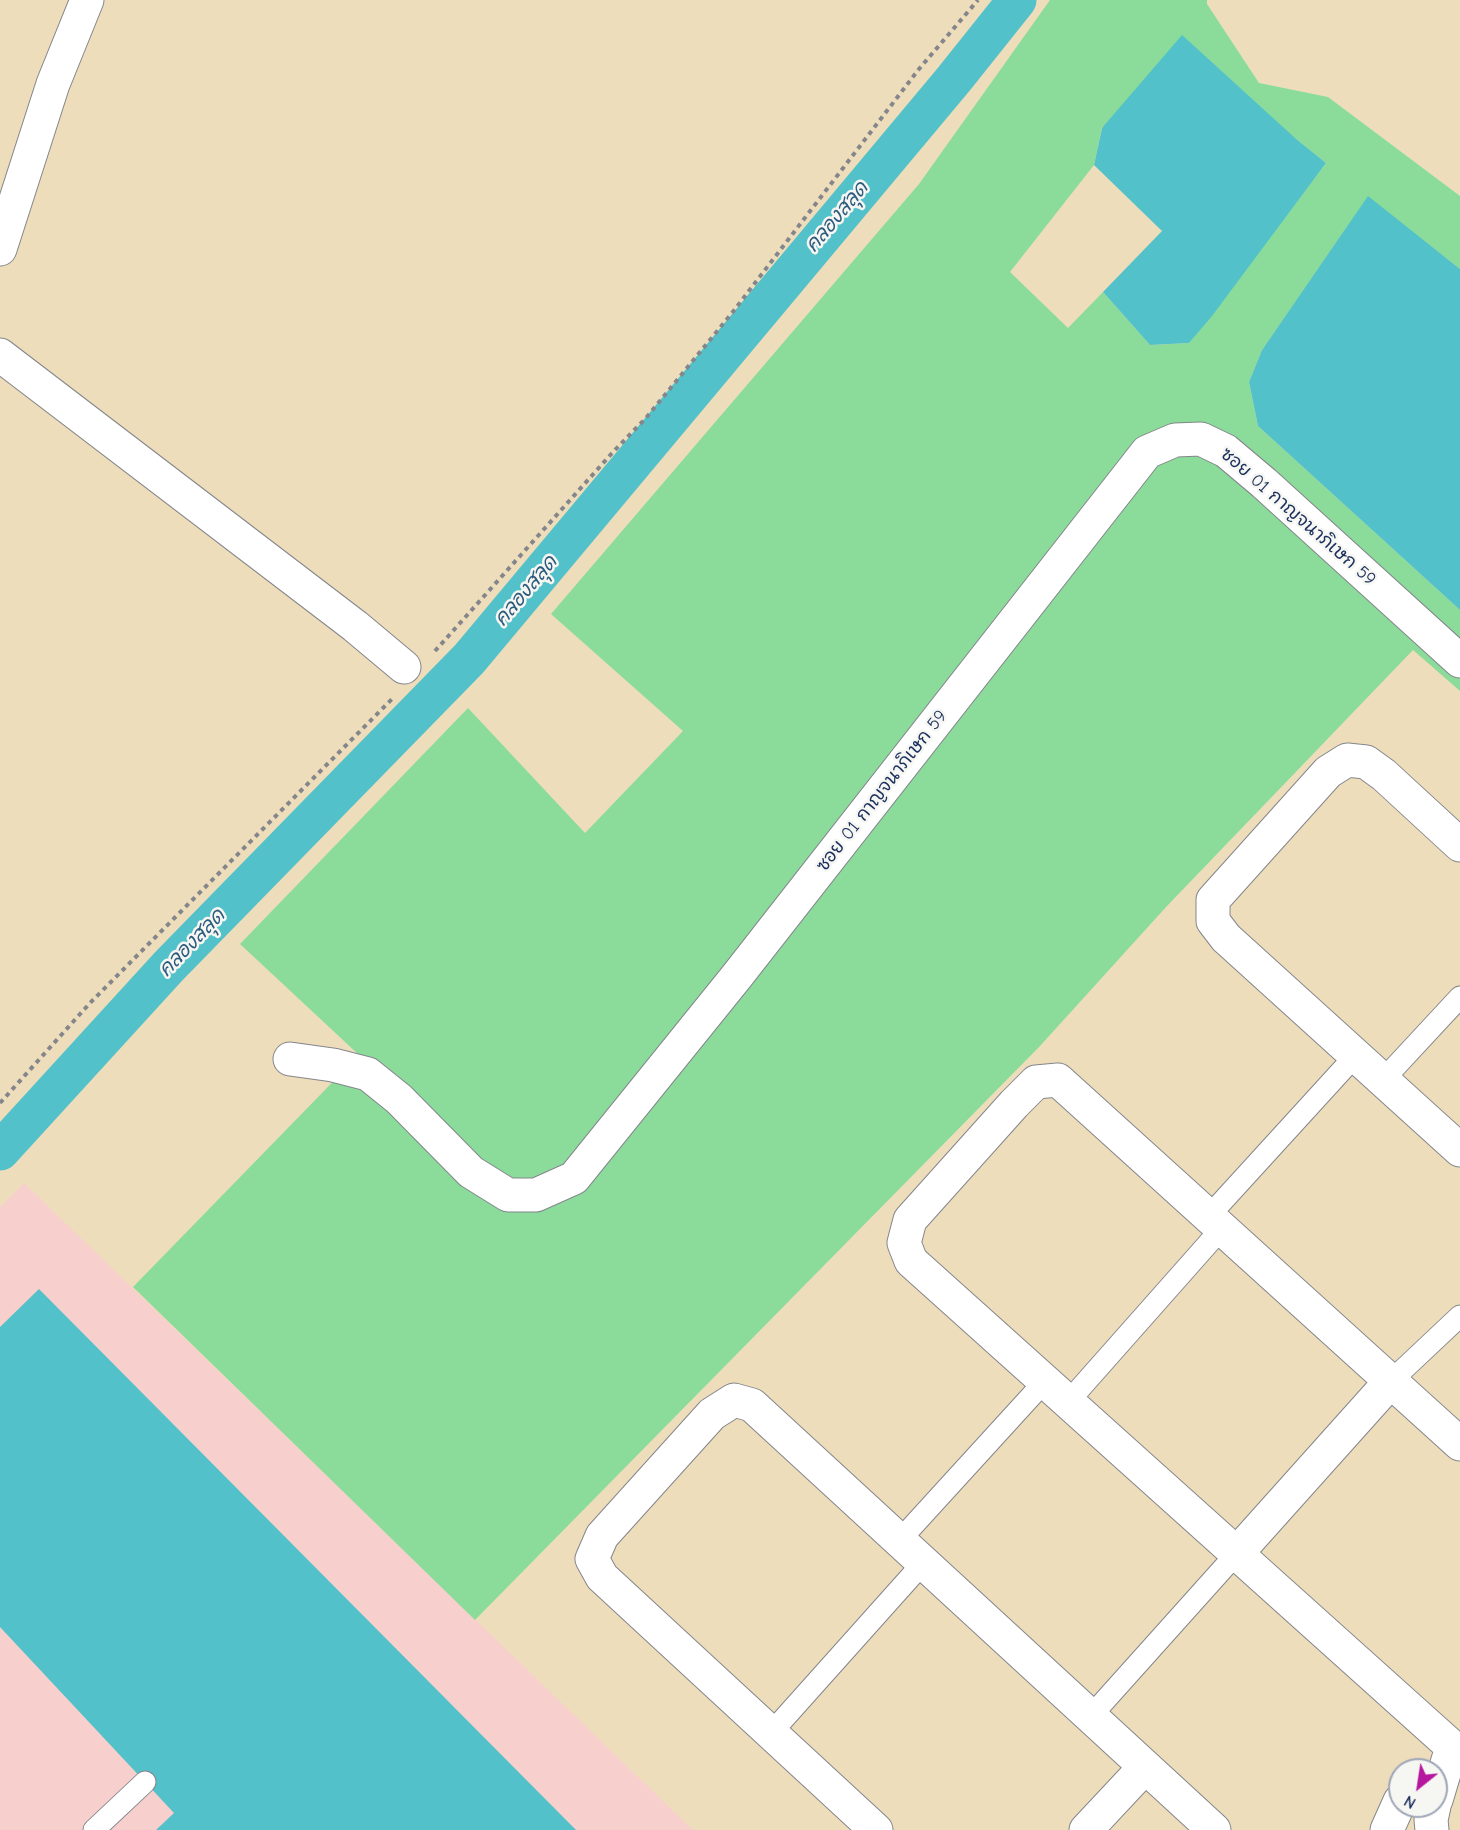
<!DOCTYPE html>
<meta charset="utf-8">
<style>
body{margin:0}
#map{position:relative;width:1460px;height:1830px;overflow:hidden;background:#eeddba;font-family:"Comic Neue",sans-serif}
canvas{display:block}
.north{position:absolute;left:1388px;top:1758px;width:60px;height:60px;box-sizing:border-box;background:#f6f6f2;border:2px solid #9ea6b7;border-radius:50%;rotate:210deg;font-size:16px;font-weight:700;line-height:24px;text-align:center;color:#1b2f5e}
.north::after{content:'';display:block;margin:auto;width:21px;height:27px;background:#b5179e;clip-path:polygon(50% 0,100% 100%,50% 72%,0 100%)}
</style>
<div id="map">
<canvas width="1460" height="1830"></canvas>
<div class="north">N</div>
</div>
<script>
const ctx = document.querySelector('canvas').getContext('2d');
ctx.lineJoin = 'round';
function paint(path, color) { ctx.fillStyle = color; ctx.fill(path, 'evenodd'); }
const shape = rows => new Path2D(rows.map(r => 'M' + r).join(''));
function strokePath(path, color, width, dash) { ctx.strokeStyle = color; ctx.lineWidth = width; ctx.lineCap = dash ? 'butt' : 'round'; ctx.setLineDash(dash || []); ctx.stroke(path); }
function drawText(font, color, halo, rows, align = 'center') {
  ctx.font = font + ' "Comic Neue","Playpen Sans Thai",sans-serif'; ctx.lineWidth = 5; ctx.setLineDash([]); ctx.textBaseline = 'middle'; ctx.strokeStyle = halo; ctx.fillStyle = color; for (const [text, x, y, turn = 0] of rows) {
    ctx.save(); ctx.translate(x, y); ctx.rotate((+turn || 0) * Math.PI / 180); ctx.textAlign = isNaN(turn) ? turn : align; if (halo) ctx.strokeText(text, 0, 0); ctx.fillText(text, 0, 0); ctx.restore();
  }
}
const built = shape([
 [24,1183,693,1830,0,1830,0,1207]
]);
const green = shape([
 [1050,0,1207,0,1207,4,1259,83,1328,97,1460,196,1460,269,1368,197,1262,350,1249,382,1258,426,1460,610,1460,691,1413,650,1167,906,1040,1046,475,1620,133,1287,359,1055,240,944,468,708,585,833,683,731,551,614,919,184],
 [1102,127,1295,138,1326,163,1189,343,1150,345,1103,292,1068,328,1010,272,1094,165]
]);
const water = shape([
 [1182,35,1295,138,1326,163,1212,316,1189,343,1150,345,1103,292,1162,231,1094,165,1102,128],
 [1368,196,1460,269,1460,610,1258,426,1249,382,1262,350],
 [39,1289,576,1830,156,1830,174,1813,0,1627,0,1327]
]);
const canal = shape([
 [0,1151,169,966,469,659,954,79,1017,0]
]);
const path = shape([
 [435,651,613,452,646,418,732,313,919,69,978,0],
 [0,1103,90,1003,392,699]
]);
const service = shape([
 [1383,1080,1460,997],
 [1209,1216,1355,1056],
 [1391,1381,1460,1316],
 [1068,1402,1222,1228],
 [899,1541,1045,1381],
 [1090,1717,1237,1553],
 [771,1733,923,1563],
 [94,1830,145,1782]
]);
const minor = shape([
 [0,249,53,84,87,0],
 [0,355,355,626,404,667],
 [1460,845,1384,775,1366,762,1347,760,1328,772,1213,900,1213,921,1226,938,1460,1150],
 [290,1059,333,1065,368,1074,399,1099,471,1172,508,1195,536,1195,574,1178,737,976,1147,452,1175,440,1201,439,1226,451,1264,483,1460,661],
 [1460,1444,1058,1080,1036,1082,1014,1104,910,1220,904,1243,911,1261,1460,1754],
 [1237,1553,1391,1381],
 [1436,1800,1452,1747],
 [876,1830,602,1577,592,1559,602,1536,712,1414,734,1400,752,1405,1214,1830],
 [1086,1830,1145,1767],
 [1387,1830,1400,1801],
 [1432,1830,1431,1820,1434,1806]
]);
const streetNames = [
 ["ซอย 01 กาญจนาภิเษก 59",1298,517,41],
 ["ซอย 01 กาญจนาภิเษก 59",882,791,-52]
];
const waterNames = [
 ["คลองสลุด",837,217,-50],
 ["คลองสลุด",526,591,-50],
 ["คลองสลุด",192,943,-46]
];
paint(built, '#f7d0cd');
paint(green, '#8bdc9b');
paint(water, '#53c1c9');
strokePath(canal, '#53c1c9', 39);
strokePath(service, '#84868c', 23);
strokePath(minor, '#84868c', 35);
strokePath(path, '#84868c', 4, [4.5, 4.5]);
strokePath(service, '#fff', 21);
strokePath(minor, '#fff', 33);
drawText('18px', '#1b2f5e', '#f6f6f2', streetNames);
drawText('italic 20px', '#2c5b7e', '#f6f6f2', waterNames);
</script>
